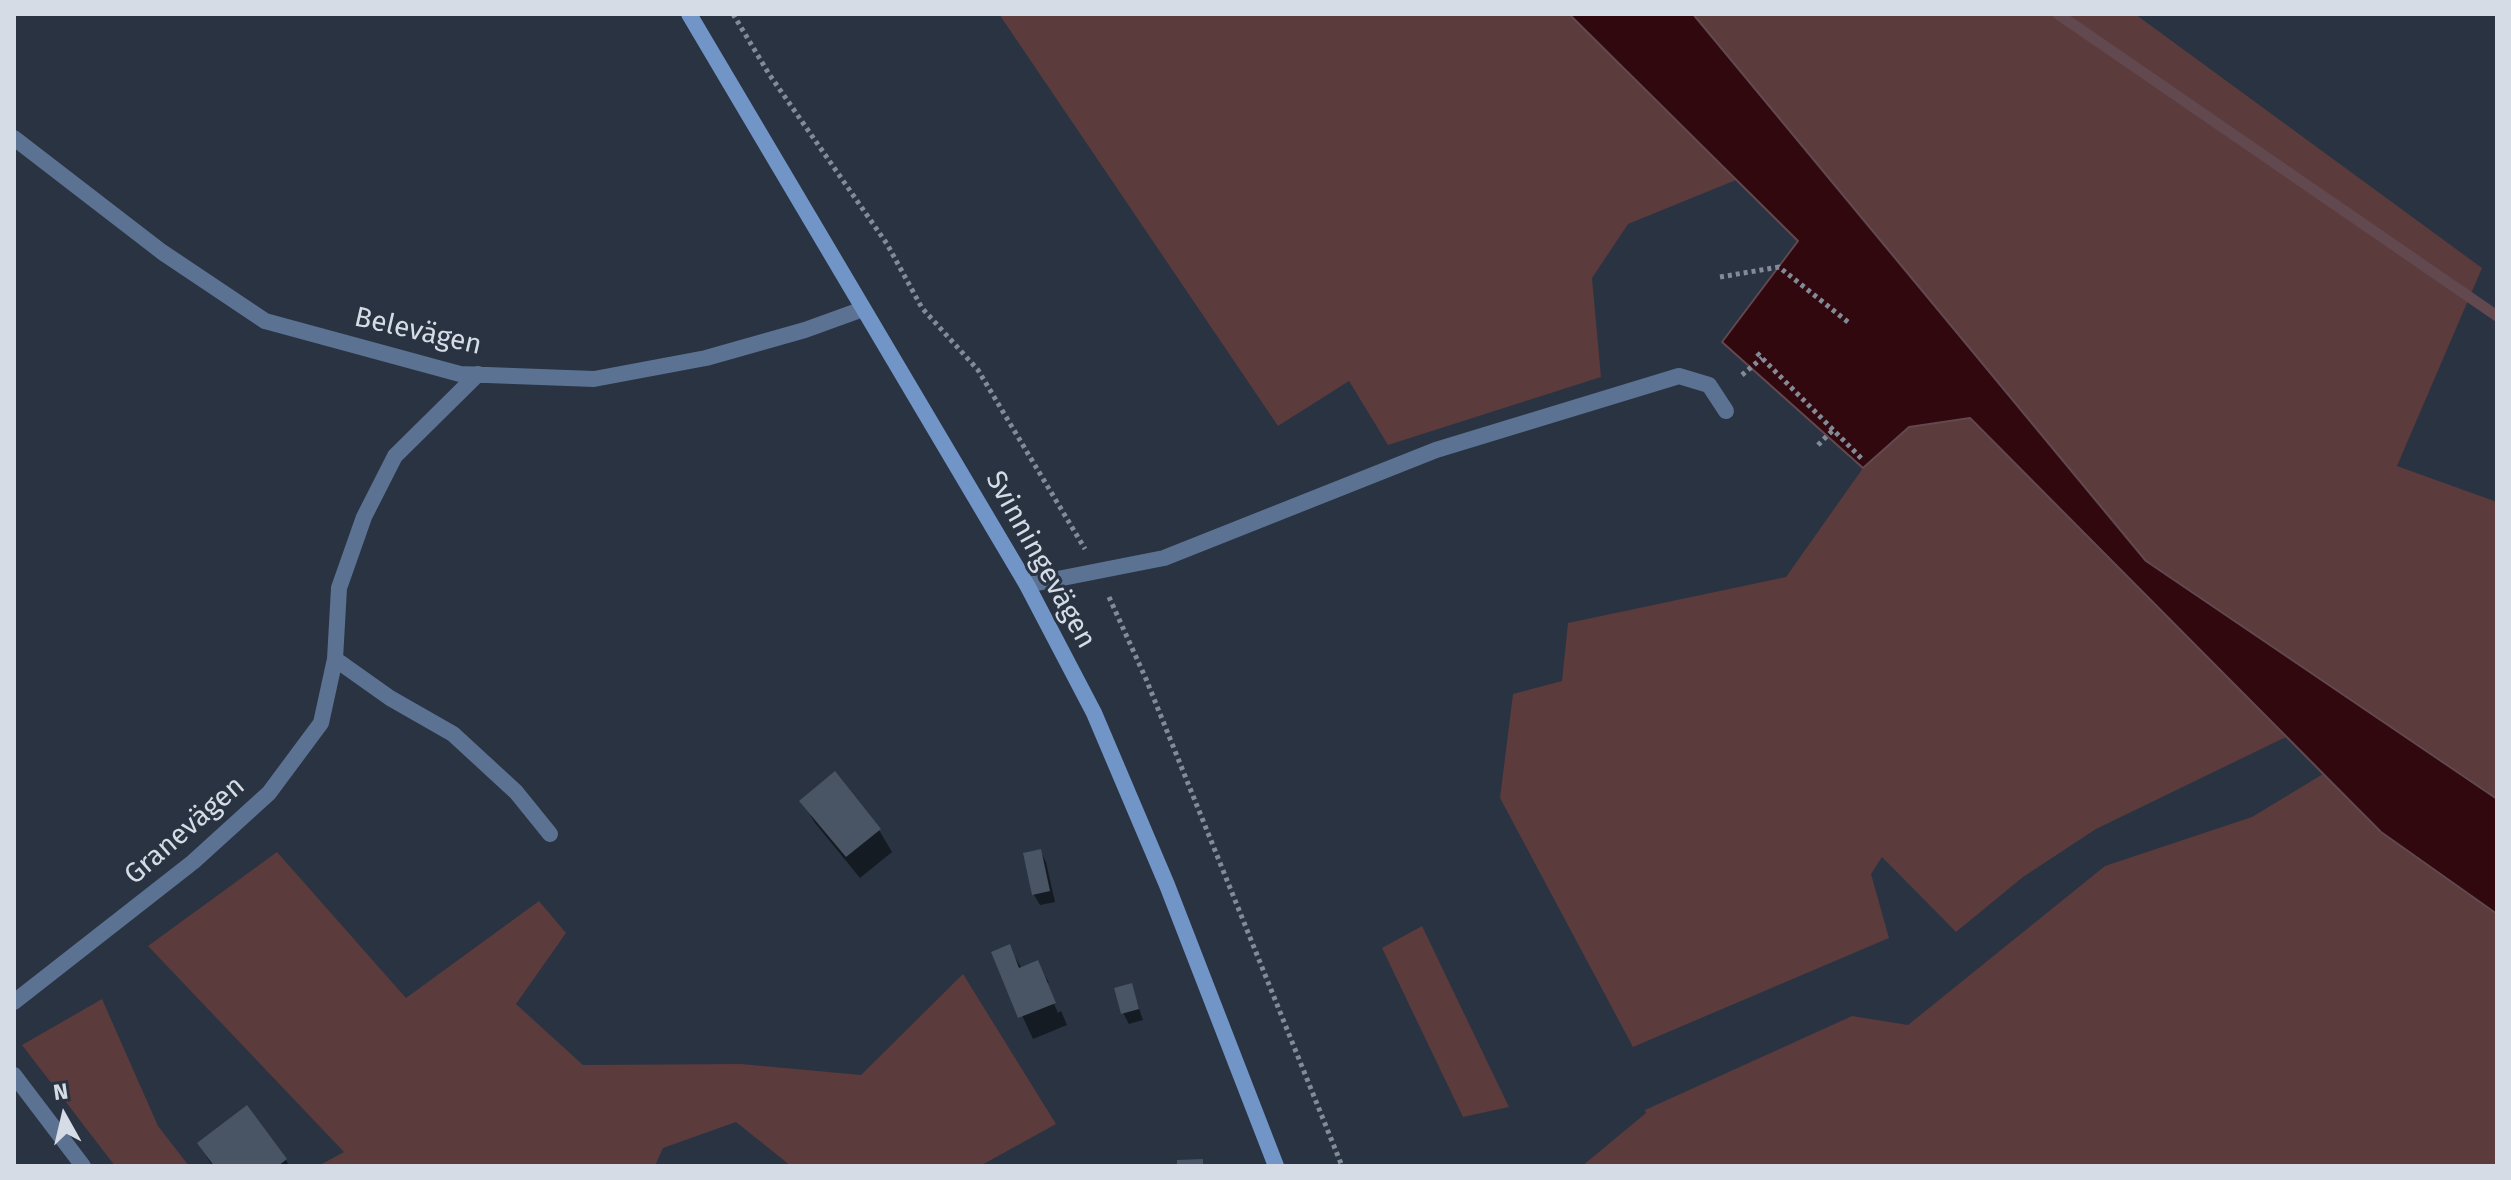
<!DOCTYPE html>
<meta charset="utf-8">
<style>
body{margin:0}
#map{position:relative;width:2511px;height:1180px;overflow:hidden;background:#293342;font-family:"Fira Sans",sans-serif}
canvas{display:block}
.frame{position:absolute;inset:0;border:16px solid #d6dce6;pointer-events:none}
.north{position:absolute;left:24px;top:1076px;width:80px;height:80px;-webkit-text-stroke:6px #293342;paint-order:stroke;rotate:352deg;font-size:22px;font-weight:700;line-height:32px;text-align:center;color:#d6dce6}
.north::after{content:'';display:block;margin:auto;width:28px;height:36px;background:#d6dce6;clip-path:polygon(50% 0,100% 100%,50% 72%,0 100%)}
</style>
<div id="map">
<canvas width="2511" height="1180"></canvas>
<div class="frame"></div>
<div class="north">N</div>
</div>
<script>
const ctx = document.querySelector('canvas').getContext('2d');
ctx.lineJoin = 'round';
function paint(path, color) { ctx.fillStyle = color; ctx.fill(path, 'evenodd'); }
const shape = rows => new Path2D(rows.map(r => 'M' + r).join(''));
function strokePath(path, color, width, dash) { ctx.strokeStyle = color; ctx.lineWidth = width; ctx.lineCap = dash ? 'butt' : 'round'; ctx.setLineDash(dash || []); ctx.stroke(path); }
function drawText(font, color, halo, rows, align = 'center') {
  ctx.font = font + ' "Fira Sans",sans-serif'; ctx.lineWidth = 6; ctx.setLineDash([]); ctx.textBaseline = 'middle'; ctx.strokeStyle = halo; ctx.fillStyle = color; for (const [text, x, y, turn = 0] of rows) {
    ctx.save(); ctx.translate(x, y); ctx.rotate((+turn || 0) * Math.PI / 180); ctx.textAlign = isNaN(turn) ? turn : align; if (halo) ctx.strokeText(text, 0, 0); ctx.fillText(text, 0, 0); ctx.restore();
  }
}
const green = shape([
 [999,14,1569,14,1736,180,1628,224,1592,278,1601,377,1388,445,1349,381,1278,426],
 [1693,14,2135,14,2482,268,2397,466,2497,502,2497,799,2146,561],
 [1969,418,2286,737,2096,829,2023,877,1956,932,1882,857,1871,874,1889,938,1633,1047,1500,798,1513,694,1562,681,1568,623,1786,577,1863,468,1909,427],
 [2323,774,2381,832,2497,914,2497,1166,1582,1166,1646,1113,1645,1110,1852,1016,1908,1025,2105,866,2252,817],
 [277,852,406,998,539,901,566,933,516,1004,583,1065,741,1064,861,1075,963,974,1056,1124,980,1166,791,1166,736,1122,663,1148,655,1166,318,1166,344,1152,148,946],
 [1422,926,1509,1107,1463,1117,1382,948],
 [102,999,158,1126,189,1166,115,1166,22,1045]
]);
const water = shape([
 [1569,14,1693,14,2146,561,2497,799,2497,914,2381,832,1970,418,1909,427,1863,468,1722,342,1798,241,1569,14]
]);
const shadow = shape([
 [802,801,879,830,892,852,860,878,815,823],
 [1040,851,1046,862,1055,902,1040,905,1034,895,1026,854],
 [1009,947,1022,969,1037,963,1049,983,1045,983,1058,1013,1061,1011,1067,1025,1033,1039,993,953],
 [1131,986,1143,1020,1129,1024,1123,1013],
 [199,1143,286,1160,289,1166,212,1166]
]);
const stream = shape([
 [2058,14,2497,316]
]);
const building = shape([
 [835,771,881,829,846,857,799,801],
 [1041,849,1050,891,1032,895,1023,853],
 [1010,944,1019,968,1038,960,1056,1003,1018,1018,991,952],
 [1132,983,1139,1009,1121,1014,1114,988],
 [247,1105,287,1159,278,1166,214,1166,197,1143],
 [1203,1159,1203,1166,1177,1166,1177,1160]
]);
const path = shape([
 [733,14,769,74,887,244,922,308,978,370,1085,549],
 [1720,277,1779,267,1848,322],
 [1757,353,1864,461],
 [1742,375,1762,358],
 [1818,445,1833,430],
 [1109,597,1146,679,1342,1166]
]);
const street = shape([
 [14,138,162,252,265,321,460,374,594,379,706,358,805,330,863,309],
 [478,374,395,456,364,517,339,588,335,659,390,698,453,734,516,792,550,834],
 [1027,585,1164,558,1436,450,1679,376,1709,385,1726,411],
 [14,1002,193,862,269,793,321,723,335,659],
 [14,1075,83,1166]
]);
const secondary = shape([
 [689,14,1027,585,1094,713,1167,885,1276,1166]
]);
const streetNames = [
 ["Belevägen",418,332,13],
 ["Svinningevägen",1040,560,61],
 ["Granevägen",185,831,-41]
];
paint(green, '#5b3b3c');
paint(water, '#31080e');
strokePath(water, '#62484f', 2);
paint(shadow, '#0007');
strokePath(stream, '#62484f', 11);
paint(building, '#495464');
strokePath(path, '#838b98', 5, [4, 4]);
strokePath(street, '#5b7292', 16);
strokePath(secondary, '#7195c7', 16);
drawText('28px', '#d6dce6', '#293342', streetNames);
</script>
